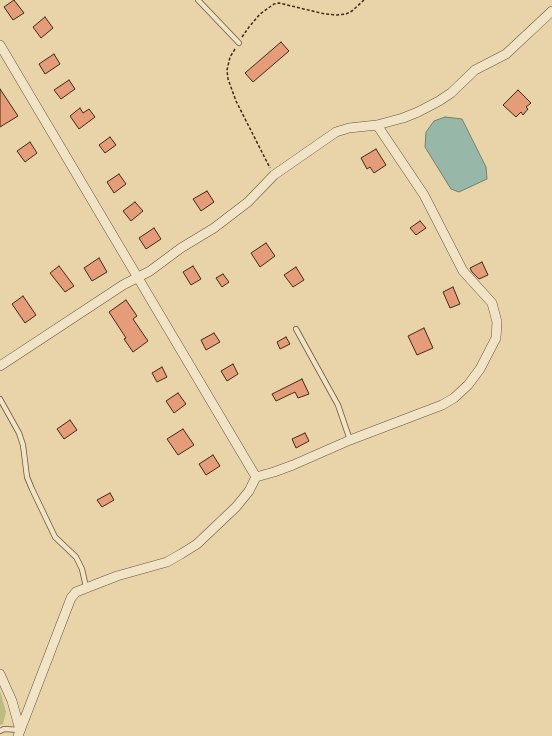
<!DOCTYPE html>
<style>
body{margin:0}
canvas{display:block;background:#e8d4a8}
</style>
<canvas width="552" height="736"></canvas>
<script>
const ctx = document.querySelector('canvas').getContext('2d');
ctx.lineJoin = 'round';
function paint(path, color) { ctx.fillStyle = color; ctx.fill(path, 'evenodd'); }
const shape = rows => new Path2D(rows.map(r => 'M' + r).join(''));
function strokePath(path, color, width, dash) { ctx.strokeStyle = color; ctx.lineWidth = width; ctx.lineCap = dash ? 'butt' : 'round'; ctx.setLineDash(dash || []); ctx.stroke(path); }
const green = shape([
 [0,691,6,712,3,724,0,725]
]);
const water = shape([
 [445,117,462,119,486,167,487,179,459,192,451,189,425,147,426,132,434,121,445,117]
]);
const building = shape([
 [14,0,24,13,13,20,4,7,14,0],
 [45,17,53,28,41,38,33,27,45,17],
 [281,42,289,51,253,82,245,73,281,42],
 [54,54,60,64,45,74,39,64,54,54],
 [69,80,75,89,61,99,54,90,69,80],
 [0,89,18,116,0,127,0,89],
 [518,90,531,103,526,107,528,109,523,115,521,112,516,117,503,105,518,90],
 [80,108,83,113,89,109,95,117,79,129,70,116,80,108],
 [110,137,116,145,105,153,99,145,110,137],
 [30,142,37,153,25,162,17,151,30,142],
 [376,149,386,165,374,173,370,167,367,169,361,158,376,149],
 [119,174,126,184,114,193,107,182,119,174],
 [207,191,214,202,201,211,193,199,207,191],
 [135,202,143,211,131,221,123,211,135,202],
 [420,221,426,228,416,235,410,228,420,221],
 [154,228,161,239,146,249,139,238,154,228],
 [266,243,275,256,260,267,251,253,266,243],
 [99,258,107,272,92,281,84,268,99,258],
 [482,262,488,275,479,279,472,272,470,268,482,262],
 [59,266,74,286,65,292,50,273,59,266],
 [193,266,201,279,191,285,183,272,193,266],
 [296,267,304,280,293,287,284,275,296,267],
 [223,274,229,282,222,287,216,278,223,274],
 [453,287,460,304,450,308,443,292,453,287],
 [23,296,36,315,25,323,12,304,23,296],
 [126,300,137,316,133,319,148,341,133,352,124,339,126,338,109,312,126,300],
 [424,328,433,348,417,355,408,336,424,328],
 [214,333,220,342,206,350,201,340,214,333],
 [286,337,290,344,280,349,277,342,286,337],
 [233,364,238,374,227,381,221,371,233,364],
 [162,367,167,377,157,382,152,373,162,367],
 [302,379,309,394,298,398,295,392,276,401,272,394,302,379],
 [178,393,186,404,174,413,166,401,178,393],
 [70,420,77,430,64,439,57,429,70,420],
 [183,429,194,445,178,455,167,439,183,429],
 [305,433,309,441,296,448,292,439,305,433],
 [213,455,220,466,206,475,199,464,213,455],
 [110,493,114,500,102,507,97,500,110,493]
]);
const path = shape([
 [242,37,249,27,260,14,274,4,279,3,325,14,337,15,346,14,352,11,364,0],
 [235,49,230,57,227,70,228,79,236,101,270,168]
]);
const service = shape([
 [198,0,239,43],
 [296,329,338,405,350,440],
 [0,399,19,433,23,445,27,477,32,489,55,537,76,557,82,569,86,587],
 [0,731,4,729,20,730]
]);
const minor = shape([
 [0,45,256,477],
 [0,366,123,285,150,271,181,248,214,228,248,202,274,175,336,132,349,128,377,125,403,118,418,112,439,101,451,93,475,70,506,54,552,11],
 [256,477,274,472,293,465,350,440,442,405,454,398,468,385,480,369,496,338,497,322,492,303,463,271,424,195,377,125],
 [0,674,12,701,20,730],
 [18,736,71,598,76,592,117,576,167,562,181,554,197,544,236,507,249,491,256,477]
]);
paint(green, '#bdbb83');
paint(water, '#97b8a8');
strokePath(water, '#757f6e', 1);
paint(building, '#e49c79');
strokePath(building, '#412918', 1);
strokePath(service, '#6b543c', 6);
strokePath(minor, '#6b543c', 10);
strokePath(path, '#412918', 1.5, [3, 2]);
strokePath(service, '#f0e3c6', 4.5);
strokePath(minor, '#f0e3c6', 9);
</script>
